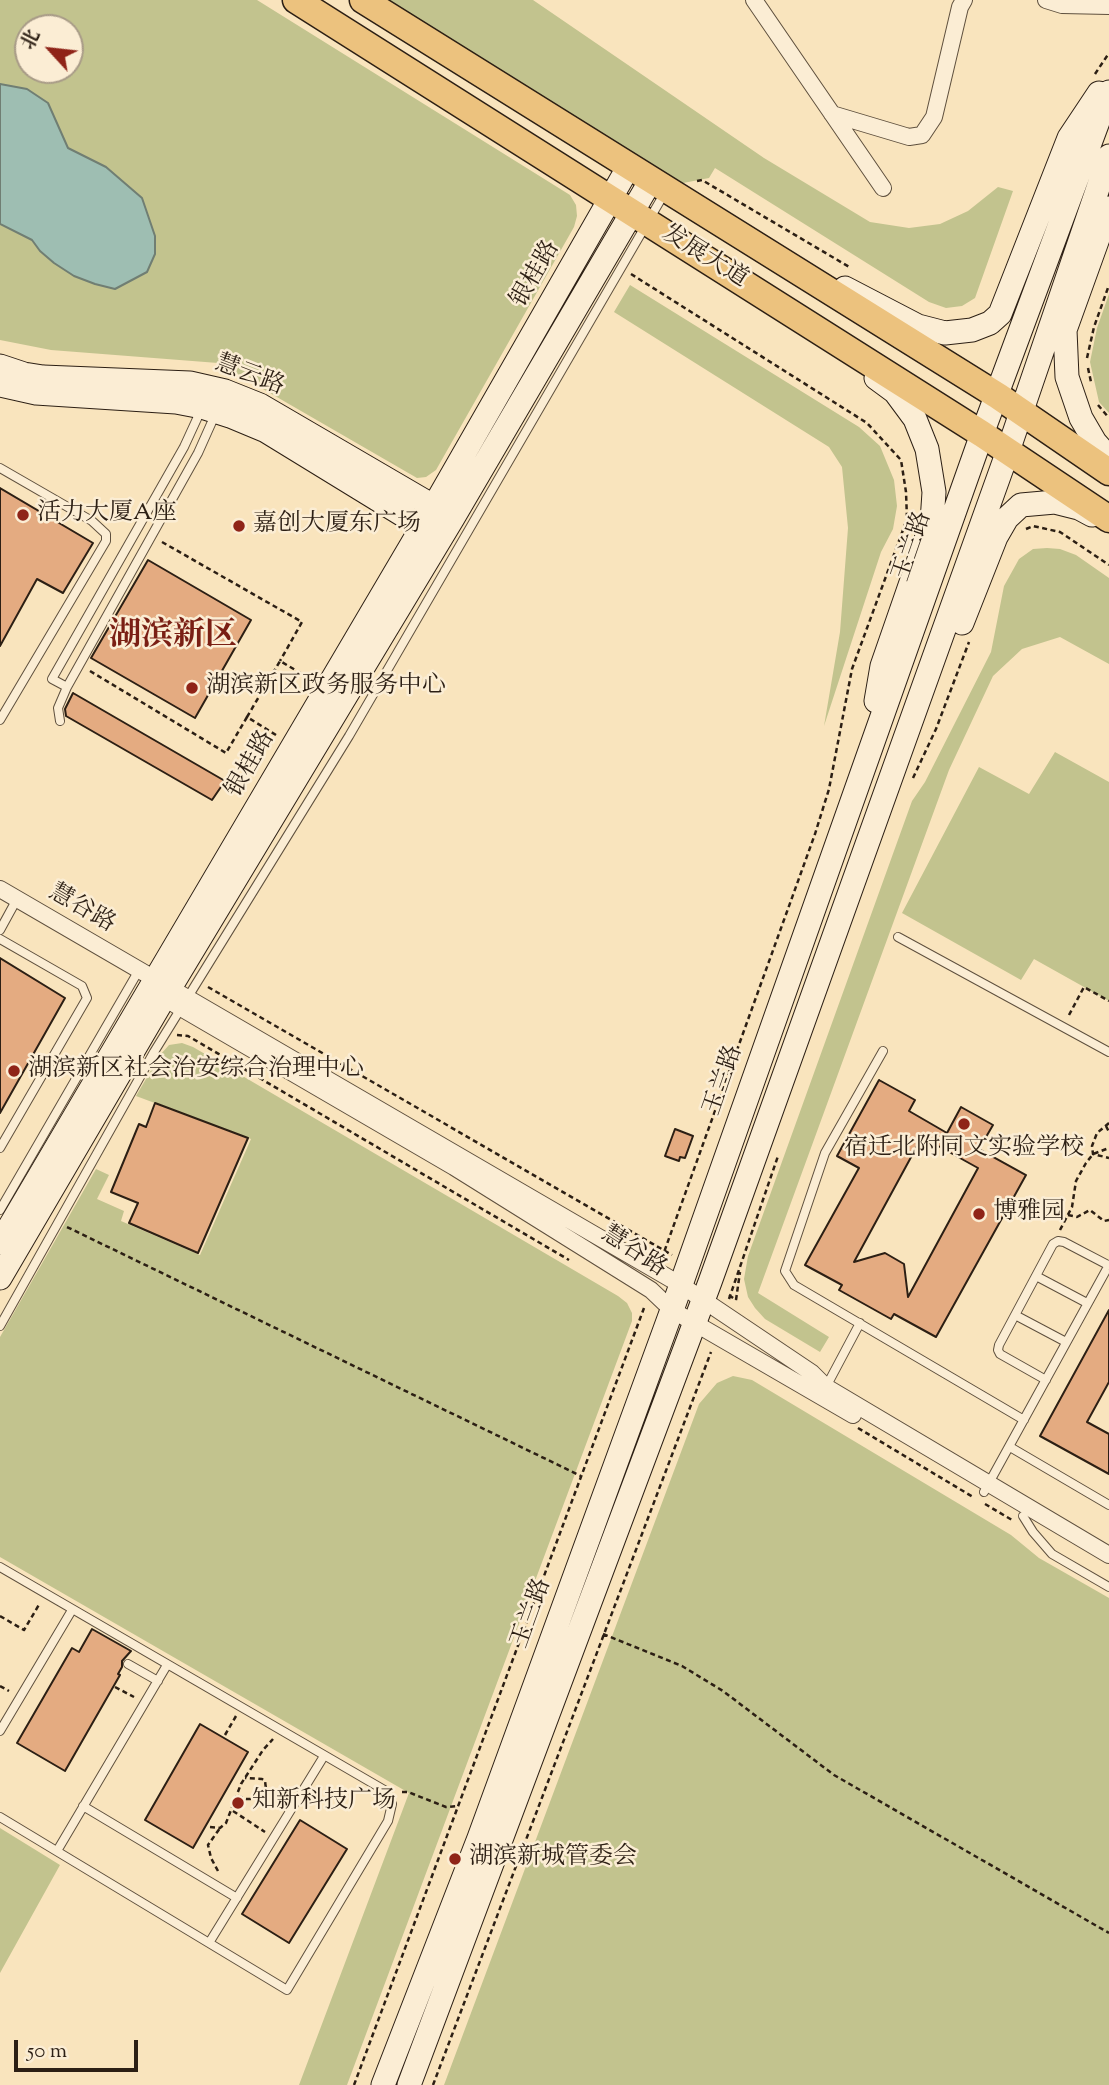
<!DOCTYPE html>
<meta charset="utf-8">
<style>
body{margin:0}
#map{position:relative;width:1109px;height:2085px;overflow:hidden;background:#f9e4bd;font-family:"Sorts Mill Goudy","Noto Serif SC",serif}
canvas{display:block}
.north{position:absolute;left:14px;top:14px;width:70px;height:70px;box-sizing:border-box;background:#fbedd4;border:2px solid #a89b87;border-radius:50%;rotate:297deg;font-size:19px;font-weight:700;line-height:28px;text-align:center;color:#2c1f14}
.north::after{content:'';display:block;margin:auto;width:24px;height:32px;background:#8f2418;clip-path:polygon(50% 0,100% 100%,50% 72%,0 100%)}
.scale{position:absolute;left:14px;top:2040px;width:124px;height:32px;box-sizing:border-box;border:4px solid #2c1f14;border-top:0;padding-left:9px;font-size:21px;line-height:24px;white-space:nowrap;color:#2c1f14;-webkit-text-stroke:5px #fbedd4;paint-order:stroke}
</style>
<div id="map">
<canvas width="1109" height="2085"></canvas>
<div class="north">北</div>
<div class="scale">50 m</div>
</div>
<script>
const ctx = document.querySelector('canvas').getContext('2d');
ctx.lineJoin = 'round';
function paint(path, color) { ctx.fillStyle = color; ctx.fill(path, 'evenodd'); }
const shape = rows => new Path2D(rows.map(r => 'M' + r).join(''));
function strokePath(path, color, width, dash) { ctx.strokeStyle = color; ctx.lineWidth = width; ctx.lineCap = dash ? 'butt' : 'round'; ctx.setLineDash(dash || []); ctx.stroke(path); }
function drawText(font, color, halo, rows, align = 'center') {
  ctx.font = font + ' "Sorts Mill Goudy","Noto Serif SC",serif'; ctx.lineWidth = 5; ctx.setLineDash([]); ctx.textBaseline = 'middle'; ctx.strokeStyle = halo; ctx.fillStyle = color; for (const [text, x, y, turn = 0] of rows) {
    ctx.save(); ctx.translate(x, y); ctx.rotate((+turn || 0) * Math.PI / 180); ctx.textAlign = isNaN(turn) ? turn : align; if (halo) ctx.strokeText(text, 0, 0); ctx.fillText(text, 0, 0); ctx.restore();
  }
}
const green = shape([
 [0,0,257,0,570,195,576,205,577,216,574,227,436,470,426,477,417,478,218,363,51,350,0,340],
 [28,28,70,28,70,70,28,70],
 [387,0,533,0,764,158,870,222,909,228,940,224,968,211,998,187,1013,191,975,298,962,306,946,308,929,302,715,168,709,178,678,184],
 [630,285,859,427,880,446,894,480,897,506,893,529,881,552,824,726,840,632,848,528,842,467,829,447,614,312],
 [1109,294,1109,413,1099,402,1090,362,1097,328],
 [1047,548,1060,549,1076,555,1109,578,1109,664,1060,637,1022,649,993,676,949,770,758,1293,829,1337,820,1352,765,1319,755,1308,748,1297,744,1279,748,1256,912,801,925,782,991,652,1004,586,1019,559,1033,549],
 [1055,752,1109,782,1109,1001,1034,959,1021,980,902,913,979,767,1029,794],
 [182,1043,193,1047,618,1296,627,1303,632,1313,632,1321,347,2085,299,2085,409,1793,0,1557,0,1337,96,1169,109,1175,97,1199,124,1211,121,1221,200,1255,251,1139,136,1096,160,1055,169,1045],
 [733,1376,752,1380,1011,1535,1039,1558,1109,1598,1109,2085,444,2085,699,1404,717,1383],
 [0,1828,60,1865,0,1973]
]);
const water = shape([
 [0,84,27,89,48,103,68,148,106,167,142,198,155,236,155,254,147,272,115,289,95,284,74,276,54,263,40,251,32,240,0,224,0,84]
]);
const building = shape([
 [0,488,93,543,63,593,37,579,0,646,0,488],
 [148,560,251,620,195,718,91,658,148,560],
 [73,693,225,781,212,800,66,716,65,709,73,693],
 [0,958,65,998,0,1113,0,958],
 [879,1080,915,1100,909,1111,947,1133,961,1107,993,1125,979,1149,1026,1175,936,1337,894,1314,891,1319,839,1290,842,1285,805,1265,859,1168,837,1156,879,1080],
 [922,1137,978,1168,908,1297,904,1264,885,1253,854,1262,922,1137],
 [155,1103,248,1138,198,1253,129,1223,138,1203,111,1192,139,1124,146,1127,155,1103],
 [675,1129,693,1136,685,1158,680,1157,679,1161,665,1156,675,1129],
 [1109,1310,1109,1382,1087,1422,1109,1434,1109,1474,1040,1436,1109,1310],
 [92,1629,131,1651,122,1661,122,1667,118,1674,120,1675,65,1771,17,1743,72,1648,79,1652,92,1629],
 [200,1724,248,1752,193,1848,145,1820,200,1724],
 [300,1820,347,1849,289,1943,242,1914,300,1820]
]);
const path = shape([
 [1095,74,1109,53],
 [697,181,702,180,851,268],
 [631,274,867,423,901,460,906,492,907,519,852,669,829,789,815,834,663,1255],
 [1087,358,1094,327,1109,285],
 [1088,368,1091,382],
 [1098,405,1109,418],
 [1026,529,1033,526,1060,532,1109,565],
 [162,542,302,622,280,661],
 [90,671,226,753,247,717],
 [276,735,247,717,280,661,309,678],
 [913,778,936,729,969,642],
 [208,987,672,1255],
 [1069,1015,1084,987,1109,1001],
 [177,1035,188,1036,200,1043,569,1260],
 [1109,1123,1097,1133,1092,1146,1093,1154,1109,1158],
 [1106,1126,1109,1132],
 [1068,1215,1077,1217,1090,1210,1104,1221,1109,1220],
 [67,1227,581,1476],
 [1060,1230,1072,1207,1076,1181,1086,1163,1093,1154,1109,1148],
 [729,1295,736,1300],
 [729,1299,778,1156],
 [736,1300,740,1272],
 [858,1428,973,1497],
 [985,1504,1012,1520],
 [0,1616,24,1630,40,1603],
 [603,1634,682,1666,723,1691,834,1775,1109,1933],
 [0,1686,9,1691],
 [115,1687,134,1697],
 [225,1735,236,1716],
 [402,1792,408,1792,446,1807,458,1806],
 [238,1796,246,1799,254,1799,266,1789,265,1781,262,1779,245,1778],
 [233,1811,265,1832],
 [210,1827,220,1828,226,1823,241,1784,263,1750,273,1739],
 [218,1871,211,1858,208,1845,220,1828],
 [354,2085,644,1308],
 [433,2085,711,1352]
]);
const lane = shape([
 [0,468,92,521,106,534,106,541,0,720],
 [67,687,198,453,215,415],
 [60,721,58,708,67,687,52,679,184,447,201,410],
 [0,930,17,899],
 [898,937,1109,1052],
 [0,939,82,986,87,998,0,1148],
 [883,1051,825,1153,785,1271,794,1285,1024,1420],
 [0,1210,139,970],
 [1036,1276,1087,1303],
 [1015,1315,1066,1342],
 [0,1326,154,1052,349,736,664,194],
 [1046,1380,1000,1354,998,1350,999,1345,1053,1244,1058,1241,1064,1242,1108,1265],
 [826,1387,860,1323],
 [1010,1447,1109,1505],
 [984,1492,1109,1265],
 [1023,1516,1033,1532,1052,1554,1109,1587],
 [0,1567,386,1791,392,1804,388,1821,287,1990,0,1817],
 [128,1664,158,1681],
 [0,1731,72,1610],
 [83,1806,237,1898],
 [57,1851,167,1665],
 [209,1943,324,1756]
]);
const street = shape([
 [754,0,883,188],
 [1046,0,1062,5,1109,6],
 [832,114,909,137,922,135,934,117,960,7,964,0],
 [0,889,681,1285,812,1373,826,1387,1109,1555],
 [157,994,454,1167,651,1290,672,1310,853,1415]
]);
const secondary = shape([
 [1109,208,1065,330,1067,377,1081,418,1095,442,1109,458],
 [845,288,918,326,945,333,972,330,990,323,1000,314,1069,138,1099,93],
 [0,366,24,374,43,377,190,383,225,391,260,405,445,513],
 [0,385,36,393,176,402,202,407,230,416,266,431,434,534],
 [962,623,996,537,1007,518,1021,505,1055,502,1079,508,1092,515],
 [876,701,882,666,932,522,934,492,927,449,915,419,895,392,876,378],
 [0,1243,422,527,629,166],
 [0,1278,164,998,453,518,651,180],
 [383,2085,479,1838,672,1310,982,434,1109,92],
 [409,2085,710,1282,1008,451,1109,156]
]);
const primary = shape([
 [296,0,982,434,1109,519],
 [363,0,998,396,1109,472]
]);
const markers = [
 [23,515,7,"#8f2418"],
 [239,526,7,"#8f2418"],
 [192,688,7,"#8f2418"],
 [14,1071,7,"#8f2418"],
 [964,1124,7,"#8f2418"],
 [979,1214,7,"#8f2418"],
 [238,1803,7,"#8f2418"],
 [455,1859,7,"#8f2418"]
];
const streetNames = [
 ["发展大道",704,258,32],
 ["银桂路",537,275,-60],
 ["慧云路",249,377,21],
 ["玉兰路",914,547,-71],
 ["银桂路",252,765,-60],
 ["慧谷路",81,910,30],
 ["玉兰路",725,1081,-71],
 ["慧谷路",633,1253,33],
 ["玉兰路",533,1614,-70]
];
const poiNames = [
 ["活力大厦A座",37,515],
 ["嘉创大厦东广场",253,526],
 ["湖滨新区政务服务中心",206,688],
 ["湖滨新区社会治安综合治理中心",28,1071],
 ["宿迁北附同文实验学校",964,1150,"center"],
 ["博雅园",993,1214],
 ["知新科技广场",252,1803],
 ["湖滨新城管委会",469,1859]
];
const districtNames = [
 ["湖滨新区",173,639]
];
paint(green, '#c2c38e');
paint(water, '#9ebeb2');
strokePath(water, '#707e73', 2);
paint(building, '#e4ab81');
strokePath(building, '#2c1f14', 2);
strokePath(lane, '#5f503e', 10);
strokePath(street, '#5f503e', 18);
strokePath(secondary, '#2c1f14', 25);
strokePath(primary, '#2c1f14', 29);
strokePath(path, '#2c1f14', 2.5, [5, 3.5]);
strokePath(lane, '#fbedd4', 8);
strokePath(street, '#fbedd4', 16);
strokePath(secondary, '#fbedd4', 23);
strokePath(primary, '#ecc27e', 26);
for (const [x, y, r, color] of markers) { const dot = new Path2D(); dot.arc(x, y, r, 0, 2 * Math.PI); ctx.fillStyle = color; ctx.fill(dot); strokePath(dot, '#fbedd4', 2.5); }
drawText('24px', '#2c1f14', '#fbedd4', streetNames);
drawText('24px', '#2c1f14', '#fbedd4', poiNames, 'left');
drawText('bold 32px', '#7a1f14', '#fbedd4', districtNames);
</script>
